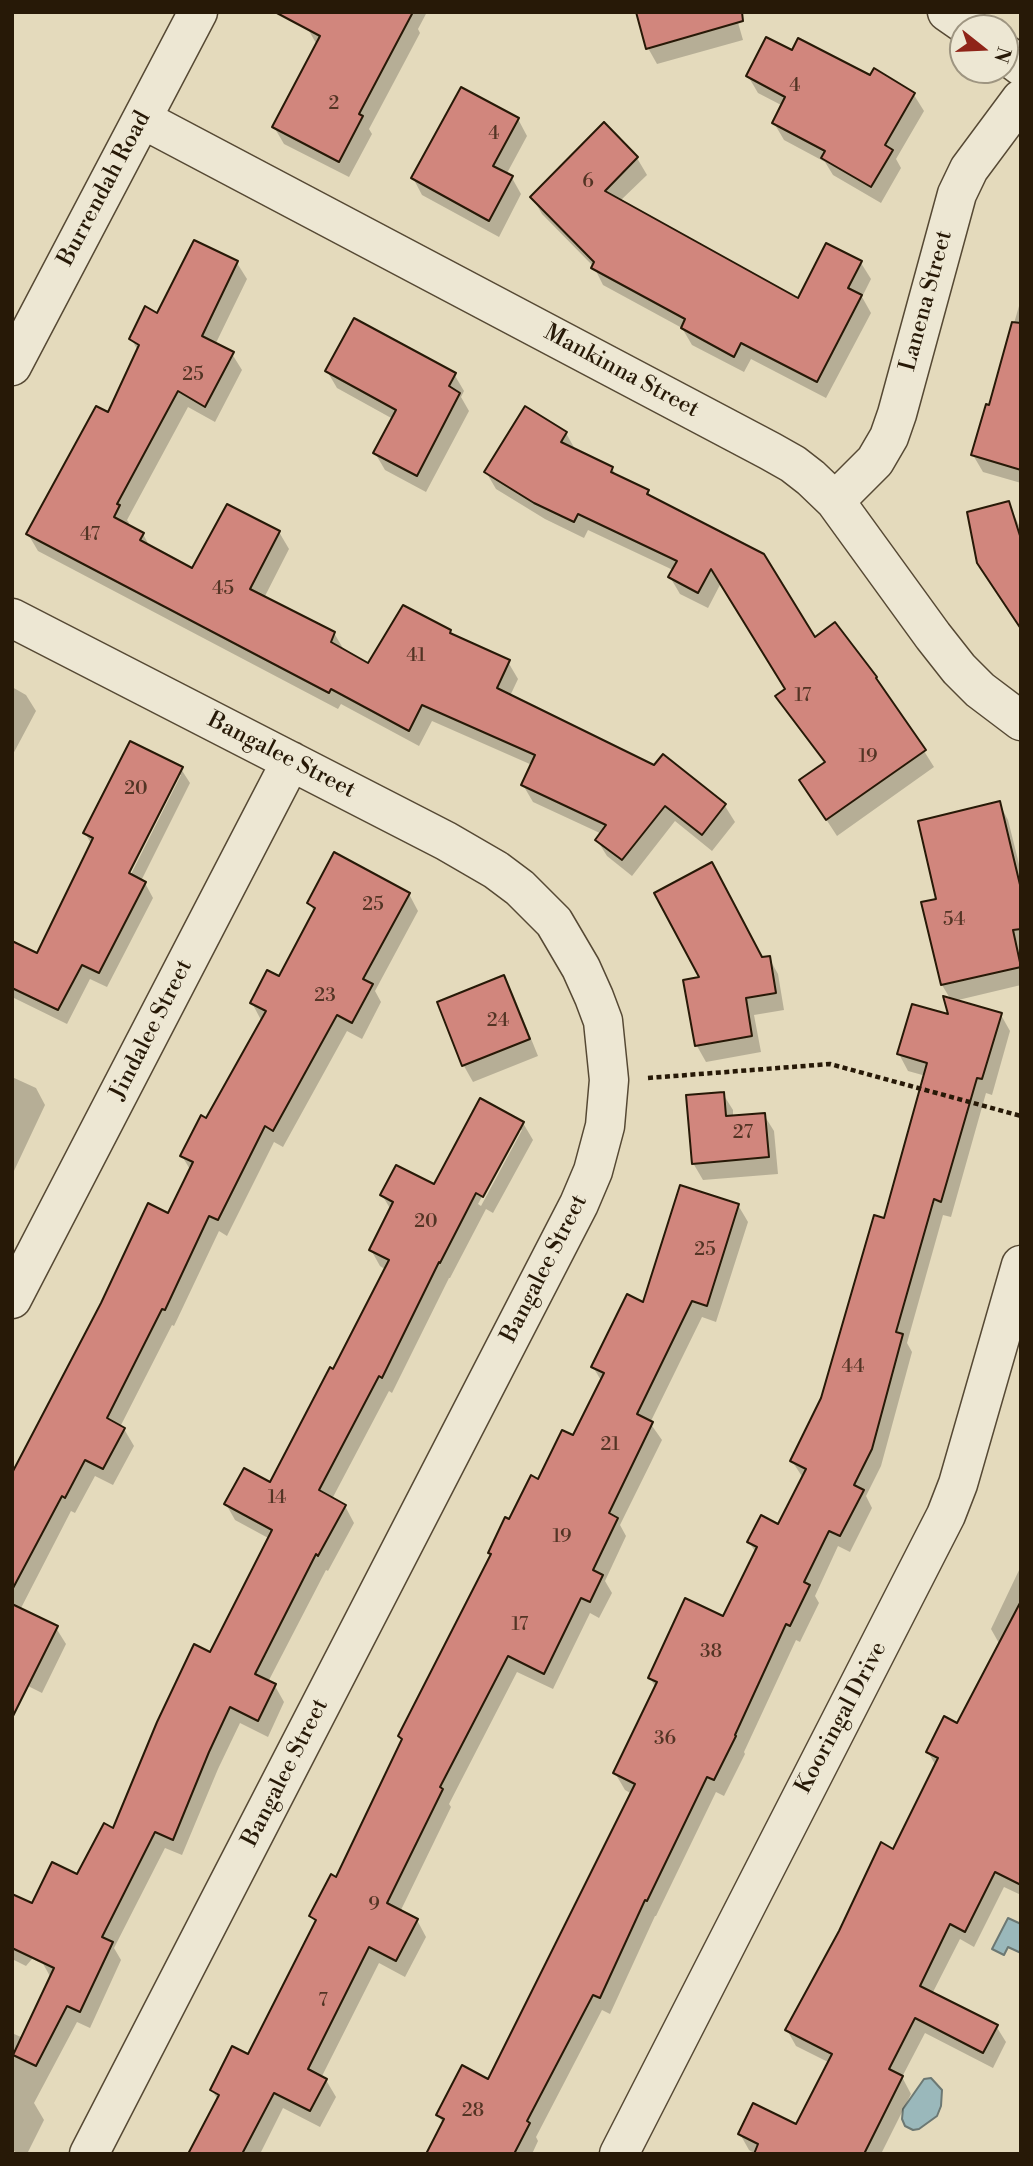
<!DOCTYPE html>
<style>
body{margin:0}
#map{position:relative;width:1033px;height:2166px;overflow:hidden;background:#e4dabc;font-family:"Libre Bodoni",serif}
canvas{display:block}
.frame{position:absolute;inset:0;border:14px solid #271907;pointer-events:none}
.north{position:absolute;left:949px;top:14px;width:70px;height:70px;box-sizing:border-box;background:#ede7d3;border:2px solid #9e9581;border-radius:50%;rotate:108deg;font-size:19px;font-weight:700;line-height:28px;text-align:center;color:#271907}
.north::after{content:'';display:block;margin:auto;width:24px;height:32px;background:#8f2418;clip-path:polygon(50% 0,100% 100%,50% 72%,0 100%)}
</style>
<div id="map">
<canvas width="1033" height="2166"></canvas>
<div class="frame"></div>
<div class="north">N</div>
</div>
<script>
const ctx = document.querySelector('canvas').getContext('2d');
ctx.lineJoin = 'round';
function paint(path, color) { ctx.fillStyle = color; ctx.fill(path, 'evenodd'); }
const shape = rows => new Path2D(rows.map(r => 'M' + r).join(''));
function strokePath(path, color, width, dash) { ctx.strokeStyle = color; ctx.lineWidth = width; ctx.lineCap = dash ? 'butt' : 'round'; ctx.setLineDash(dash || []); ctx.stroke(path); }
function drawText(font, color, halo, rows, align = 'center') {
  ctx.font = font + ' "Libre Bodoni",serif'; ctx.lineWidth = 5; ctx.setLineDash([]); ctx.textBaseline = 'middle'; ctx.strokeStyle = halo; ctx.fillStyle = color; for (const [text, x, y, turn = 0] of rows) {
    ctx.save(); ctx.translate(x, y); ctx.rotate((+turn || 0) * Math.PI / 180); ctx.textAlign = isNaN(turn) ? turn : align; if (halo) ctx.strokeText(text, 0, 0); ctx.fillText(text, 0, 0); ctx.restore();
  }
}
const water = shape([
 [1008,1918,1021,1924,1021,1953,1008,1947,1004,1955,992,1949,1008,1918],
 [931,2078,942,2090,941,2106,937,2116,919,2129,913,2130,905,2126,902,2119,903,2109,924,2079,931,2078]
]);
const shadow = shape([
 [316,12,427,12,418,29,420,33,369,129,372,134,349,177,284,144,274,127,317,45,308,29],
 [735,12,743,40,657,64,648,48],
 [793,53,871,77,874,71,914,95,924,111,896,159,901,168,881,203,833,175,825,162,784,140,774,123,783,106,758,93,748,76],
 [518,119,527,136,506,175,512,178,521,194,499,237,422,195,413,178],
 [604,125,637,158,647,175,620,201,799,300,861,263,871,279,862,297,871,313,826,398,751,359,744,372,692,345,682,328,603,285,594,267,542,214,532,197],
 [237,263,247,279,215,345,232,354,242,370,215,422,188,407,127,520,129,523,127,526,143,534,150,547,193,570,279,532,289,549,264,598,334,633,344,650,368,665,450,632,453,637,508,662,518,679,510,696,655,767,663,757,725,806,735,822,712,851,675,821,632,876,607,856,597,840,602,834,533,802,523,785,532,765,432,721,419,746,341,704,338,709,38,551,28,534,108,414,138,351,131,338,158,315],
 [1021,299,1021,483,983,472,973,455,990,407],
 [327,371,454,374,464,391,461,397,469,411,426,492,385,470,375,453,393,419,337,388],
 [566,433,576,451,612,468,617,477,648,491,651,498,814,640,924,751,934,767,837,836,801,781,825,764,787,713,777,697,786,690,721,583,708,608,680,594,670,577,673,570,588,530,584,538,545,519,496,489,486,472],
 [1008,503,1021,529,1021,627],
 [12,687,26,695,36,711,12,756],
 [181,769,190,783,141,881,145,883,153,898,107,987,90,979,67,1024,12,997,12,943,38,956,92,845,85,833],
 [177,775,181,775,127,882,124,880],
 [999,803,1008,820,1021,872,1021,985,954,1001,1001,1015,1010,1031,992,1095,986,1093,951,1217,943,1215,907,1343,912,1352,881,1466,866,1496,872,1508,850,1552,838,1546,815,1596,819,1603,800,1642,796,1640,744,1752,745,1754,724,1796,716,1792,656,1916,655,1916,610,2014,602,2010,536,2137,538,2141,532,2154,435,2154,443,2123,438,2115,489,2082,632,1794,625,1790,615,1773,656,1688,650,1678,724,1618,756,1553,749,1542,779,1526,803,1478,792,1461,823,1399,885,1220,926,1076,908,1071,899,1054,950,1017,951,1000,942,985,938,900],
 [409,894,418,911,375,991,381,1002,362,1039,347,1031,283,1147,274,1142,227,1236,219,1231,174,1326,172,1325,120,1427,124,1429,134,1446,113,1485,95,1476,75,1513,71,1511,20,1610,56,1628,66,1644,42,1693,12,1678,12,1485,169,1215,191,1171,182,1156,207,1120,261,1020,252,1003,280,979,315,913,309,903],
 [769,958,778,974,784,1010,754,1015,761,1052,706,1062,697,1046,762,959],
 [504,977,513,994,538,1056,473,1082,464,1066,439,1003],
 [12,1077,36,1088,45,1105,13,1173],
 [723,1094,733,1110,733,1117,764,1115,774,1131,778,1174,703,1180,693,1163],
 [523,1123,533,1140,493,1213,486,1209,450,1278,449,1278,392,1393,389,1391,332,1499,345,1506,354,1523,328,1571,326,1570,268,1682,275,1686,284,1702,268,1737,240,1723,218,1769,182,1855,165,1848,114,1948,121,1960,90,2028,77,2022,34,2103,44,2120,27,2154,19,2154,12,2150,12,2033,23,2038,51,1978,37,1953,26,1966,12,1959,12,1897,32,1906,78,1877,114,1831,211,1655,270,1539,235,1520,226,1504,271,1484,334,1371,386,1270,380,1266,371,1250,391,1210,382,1195,435,1187],
 [518,1130,522,1130,481,1206,478,1204],
 [738,1205,748,1222,716,1322,702,1317,650,1423,662,1440,620,1525,626,1536,605,1581,612,1593,599,1618,590,1613,553,1689,517,1672,449,1804,451,1807,400,1912,417,1920,426,1937,405,1977,379,1963,321,2078,326,2080,336,2097,320,2127,283,2108,260,2154,190,2154,218,2100,212,2090,249,2057,316,1924,311,1916,337,1879,403,1741,400,1736,492,1556,490,1553,509,1521,574,1437,602,1382,593,1367,644,1304],
 [1021,1566,1021,1895,1004,1887,974,1947,960,1939,932,1994,996,2026,1006,2042,993,2068,925,2033,902,2077,911,2094,881,2154,756,2154,749,2150,740,2134,797,2126,830,2063,796,2046,787,2030,894,1851,936,1766,928,1752,958,1725,1000,1645,991,1629]
]);
const building = shape([
 [275,12,413,12,359,114,363,116,339,162,272,127,320,36,275,12],
 [636,12,742,12,743,21,646,49,636,12],
 [766,37,792,50,798,38,870,75,874,68,915,93,885,145,893,150,871,187,821,158,825,151,772,123,785,97,746,76,766,37],
 [461,87,519,118,493,166,513,176,489,221,411,178,461,87],
 [604,122,638,157,605,191,798,298,826,243,862,261,848,288,862,295,817,382,741,343,734,357,681,328,685,319,591,268,594,262,530,197,604,122],
 [194,240,238,261,202,336,234,352,205,407,178,391,117,504,120,505,114,517,144,533,140,540,192,568,227,504,280,531,250,589,335,632,331,642,368,663,403,605,451,630,450,633,510,660,497,688,654,765,663,754,726,804,702,835,665,806,622,860,595,840,606,825,521,785,535,755,422,705,409,731,331,689,329,693,26,534,96,406,108,412,139,345,129,339,145,306,157,313,194,240],
 [354,318,456,373,449,386,460,393,417,476,373,453,396,410,325,371,354,318],
 [1012,322,1021,323,1021,470,971,455,986,404,989,405,1012,322],
 [525,406,567,432,561,442,613,467,611,472,649,490,647,494,764,554,815,637,835,622,877,677,876,678,926,750,826,820,799,780,825,762,775,696,785,689,711,569,698,593,668,577,677,561,578,514,574,522,534,503,484,472,525,406],
 [1009,501,1021,539,1021,629,977,563,967,512,1009,501],
 [130,741,183,767,129,873,146,882,99,973,82,965,58,1010,12,988,12,941,37,953,93,838,83,833,130,741],
 [1000,801,1021,889,1021,929,1013,930,1021,967,941,985,921,902,936,899,918,821,1000,801],
 [334,852,410,893,363,979,373,984,352,1023,337,1015,273,1131,265,1126,218,1220,209,1216,165,1310,162,1309,107,1418,125,1428,103,1469,85,1460,65,1498,62,1496,12,1590,12,1473,101,1303,148,1203,168,1213,193,1162,180,1156,201,1115,206,1118,266,1011,250,1003,267,970,279,976,315,908,307,903,334,852],
 [712,862,762,957,770,956,776,993,746,998,752,1036,695,1046,683,980,699,977,654,893,712,862],
 [504,975,530,1039,462,1066,437,1002,504,975],
 [943,996,1002,1013,982,1079,977,1078,941,1202,934,1199,896,1332,903,1334,872,1449,854,1485,864,1490,840,1536,829,1531,804,1582,810,1585,790,1626,786,1624,735,1735,736,1736,714,1780,707,1777,647,1901,645,1900,600,1998,593,1995,527,2121,530,2123,514,2154,426,2154,444,2119,436,2115,462,2065,488,2079,635,1784,613,1773,657,1682,648,1678,685,1598,723,1616,757,1547,747,1542,761,1515,778,1524,806,1469,790,1461,821,1398,874,1215,884,1218,927,1063,897,1054,912,1004,948,1014,943,996],
 [724,1092,726,1116,765,1113,769,1157,692,1164,686,1095,724,1092],
 [480,1098,524,1122,483,1197,476,1193,440,1263,439,1262,382,1378,379,1376,319,1490,346,1505,318,1556,316,1554,255,1674,276,1684,258,1721,230,1707,209,1752,173,1840,155,1832,102,1937,113,1942,80,2012,67,2006,36,2066,13,2055,54,1968,12,1948,12,1894,32,1903,52,1862,77,1874,104,1823,113,1828,157,1722,194,1644,210,1652,272,1530,224,1504,244,1468,270,1482,330,1367,333,1369,389,1260,369,1250,393,1202,380,1195,396,1165,434,1184,480,1098],
 [680,1185,739,1204,707,1306,692,1301,637,1414,653,1422,609,1513,618,1518,593,1570,603,1575,590,1602,581,1598,544,1674,508,1656,440,1787,443,1789,387,1903,418,1919,396,1961,369,1947,308,2069,327,2079,310,2111,274,2093,242,2154,188,2154,219,2095,210,2090,232,2046,248,2054,316,1920,309,1916,331,1874,336,1877,402,1739,398,1736,491,1554,488,1553,505,1517,509,1519,531,1475,538,1479,562,1430,573,1435,604,1373,591,1367,627,1294,643,1302,680,1185],
 [1021,1601,1021,1885,995,1872,965,1932,950,1924,920,1986,998,2025,983,2053,915,2018,889,2069,903,2076,864,2154,754,2154,758,2144,738,2134,753,2103,796,2124,832,2054,785,2030,839,1931,881,1842,893,1849,938,1758,926,1752,944,1716,957,1723,1021,1601],
 [12,1604,58,1626,12,1718,12,1604]
]);
const path = shape([
 [648,1078,830,1064,1021,1116]
]);
const minor = shape([
 [947,12,970,28],
 [1005,54,1021,66],
 [142,119,770,451,793,464,811,478,835,501,933,636,959,669,980,690,1021,721],
 [12,366,198,12],
 [835,501,875,461,889,437,897,414,957,194,969,169,1021,99],
 [12,618,446,841,496,870,520,888,554,922,581,968,594,997,603,1021,609,1080,605,1126,593,1171,579,1204,89,2154],
 [12,1299,291,761],
 [619,2154,946,1515,958,1484,1021,1265]
]);
const numberNames = [
 ["4",795,86],
 ["2",334,104],
 ["4",494,134],
 ["6",588,182],
 ["25",193,375],
 ["47",90,535],
 ["45",223,589],
 ["41",416,656],
 ["17",803,696],
 ["19",868,757],
 ["20",136,789],
 ["25",373,905],
 ["54",954,920],
 ["23",325,996],
 ["24",498,1021],
 ["27",743,1133],
 ["20",426,1222],
 ["25",705,1250],
 ["44",853,1367],
 ["21",610,1445],
 ["14",277,1498],
 ["19",562,1537],
 ["17",520,1625],
 ["38",711,1652],
 ["36",665,1739],
 ["9",374,1905],
 ["7",323,2001],
 ["28",473,2111]
];
const streetNames = [
 ["Burrendah Road",105,189,-62],
 ["Lanena Street",927,301,-75],
 ["Mankinna Street",621,372,28],
 ["Bangalee Street",281,756,27],
 ["Jindalee Street",152,1030,-63],
 ["Bangalee Street",545,1269,-63],
 ["Kooringal Drive",842,1718,-62],
 ["Bangalee Street",286,1773,-63]
];
paint(water, '#9ab8bb');
strokePath(water, '#6c7873', 2);
paint(shadow, '#0003');
paint(building, '#d1867d');
strokePath(building, '#271907', 2);
strokePath(minor, '#564934', 41);
strokePath(path, '#271907', 4.5, [5, 3.5]);
strokePath(minor, '#ede7d3', 38);
drawText('19px', '#523424', null, numberNames);
drawText('23px', '#271907', '#ede7d3', streetNames);
</script>
